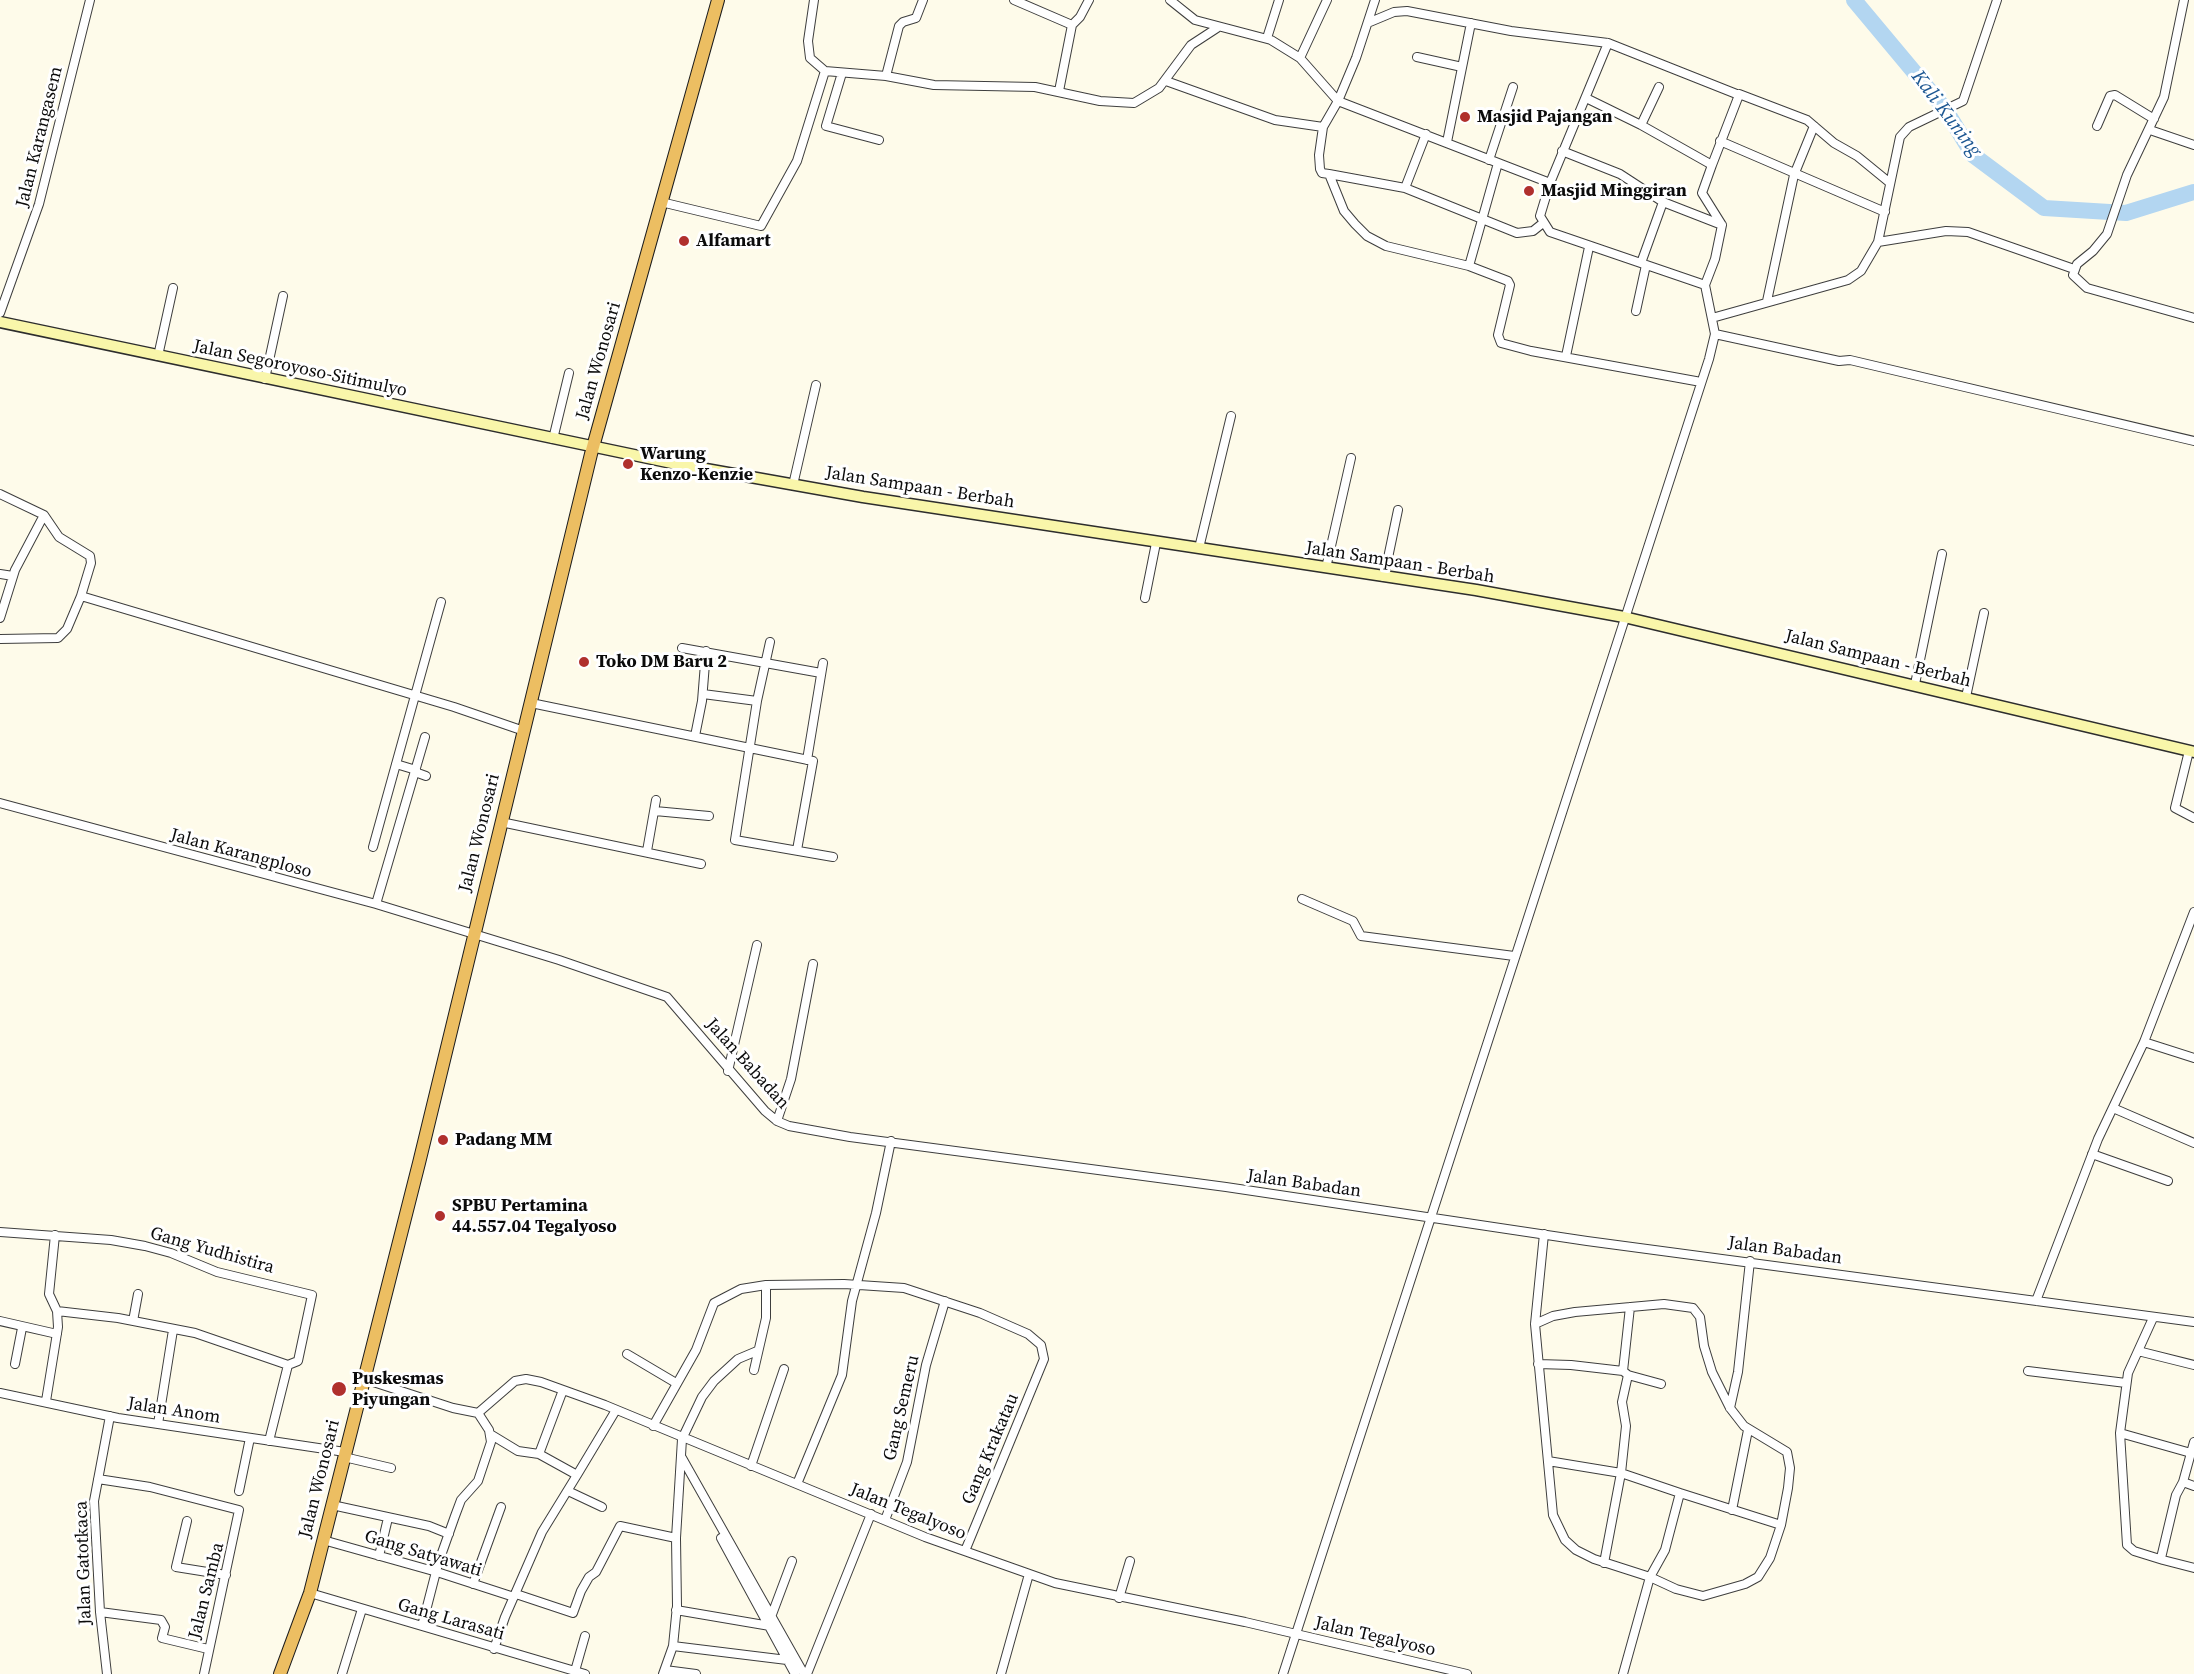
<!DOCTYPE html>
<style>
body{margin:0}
canvas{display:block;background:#fefbea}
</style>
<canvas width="2194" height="1674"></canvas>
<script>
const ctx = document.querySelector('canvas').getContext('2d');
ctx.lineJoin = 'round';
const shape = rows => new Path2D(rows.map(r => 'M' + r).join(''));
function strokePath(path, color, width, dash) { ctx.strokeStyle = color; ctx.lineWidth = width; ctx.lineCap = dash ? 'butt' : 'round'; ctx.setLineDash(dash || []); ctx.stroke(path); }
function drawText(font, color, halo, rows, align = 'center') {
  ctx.font = font + ' "Source Serif 4",serif'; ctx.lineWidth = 6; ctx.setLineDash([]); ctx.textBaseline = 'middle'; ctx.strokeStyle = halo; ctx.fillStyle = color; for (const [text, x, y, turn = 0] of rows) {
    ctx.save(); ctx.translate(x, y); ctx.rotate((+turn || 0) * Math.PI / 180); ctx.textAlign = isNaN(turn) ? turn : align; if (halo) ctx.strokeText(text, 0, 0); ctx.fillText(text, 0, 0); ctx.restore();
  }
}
const river = shape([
 [1854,0,1945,109,1973,155,2044,208,2126,213,2194,192]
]);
const minor = shape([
 [814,0,808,41,810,58,825,71,886,76,899,26,903,22,916,18,923,0],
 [1014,0,1072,25],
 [1170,0,1195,20,1271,40,1300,58,1338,101,1550,183,1540,216,1550,232,1705,285,1715,259,1722,225,1702,193,1712,165],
 [1375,0,1356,58,1338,101,1323,127,1319,155,1320,169,1322,173,1329,174,1344,211,1355,224,1367,236,1386,246,1469,266,1508,281,1510,285,1498,335,1501,343,1531,351,1701,382],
 [2184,0,2164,97,2127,175,2107,234,2093,251,2077,264,2073,275,2087,288,2194,318],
 [1370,22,1394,12,1407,11,1511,31,1608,43,1739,95,1712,165,1641,125,1586,98],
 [1267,38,1279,0],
 [1417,57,1462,67],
 [1300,58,1327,0],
 [842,73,826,126,879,140],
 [886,76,934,85,1035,87,1100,101,1134,103,1159,88,1191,45,1217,28],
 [1166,81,1275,120,1323,127],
 [1059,91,1072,25,1080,17,1089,0],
 [1739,94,1807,120,1834,143,1857,156,1890,183],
 [1641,125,1659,87],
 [2097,126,2110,96,2115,95,2154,119],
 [2150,130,2194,145],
 [1720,141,1885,212],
 [1447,142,1471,23],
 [1562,151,1620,174,1663,202,1641,263],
 [1489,160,1513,87],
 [1329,174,1405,188,1517,233,1533,231,1543,223],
 [1550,183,1608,43],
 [1405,188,1426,134],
 [661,202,761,226,797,161,825,71],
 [1663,202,1722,225],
 [1878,242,1900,137,1909,127,1963,101,1997,0],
 [1469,266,1498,163],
 [1767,301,1794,175,1814,126],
 [1636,311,1646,265],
 [0,313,39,204,90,0],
 [1712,318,1848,280,1861,271,1878,242,1946,231,1968,232,2074,269],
 [1715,334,1839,361,1850,360,2194,441],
 [158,356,173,288],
 [1566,356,1589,247],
 [265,379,283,296],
 [553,439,569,373],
 [793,485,816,385],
 [0,494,44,515,59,537,90,556,91,563,81,596,454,707,524,731],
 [1199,548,1231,416],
 [1326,568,1351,458],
 [0,574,13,576],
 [1384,577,1398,510],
 [1145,598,1156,543],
 [0,618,15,570,44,515],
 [0,639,58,638,67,629,81,596],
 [770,642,757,701,735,840,833,857],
 [682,648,821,673],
 [1915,684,1942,554],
 [703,694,757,701],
 [1966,697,1984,613],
 [531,703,813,761,797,850],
 [695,736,702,701,706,651],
 [2189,751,2175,808,2194,818],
 [807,760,823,663],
 [396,764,416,770],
 [415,772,426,776],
 [0,803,376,904,559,960,667,997,765,1111,777,1121,789,1126,850,1137,1226,1187,1587,1241,2194,1322],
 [655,811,709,816],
 [501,822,701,864],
 [373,847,441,602],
 [647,851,656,800],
 [1302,899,1353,921,1361,936,1514,956],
 [376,904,425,737],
 [2144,1042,2194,1058],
 [728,1071,757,945],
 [2113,1108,2194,1143],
 [777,1121,791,1079,813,964],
 [2092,1154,2168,1181],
 [0,1232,111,1240,145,1246,171,1253,217,1272,312,1295,298,1361,288,1365,269,1441],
 [1544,1234,1535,1324,1553,1515,1565,1540,1576,1550,1594,1559,1650,1577,1623,1674],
 [766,1285,844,1284,904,1288,980,1313,1028,1334,1041,1345,1044,1359,965,1551],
 [2036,1301,2098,1139,2144,1042,2194,912],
 [57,1311,118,1318,195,1333,288,1365],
 [2153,1318,2128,1373,2120,1433,2191,1453],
 [0,1321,57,1334],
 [133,1321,138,1294],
 [1535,1324,1553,1316,1575,1312,1664,1304,1693,1308,1700,1317,1704,1346,1712,1372,1730,1408,1744,1426,1787,1452,1790,1468,1788,1488,1781,1525,1770,1558,1758,1577,1745,1584,1703,1596,1676,1589,1650,1577,1665,1550,1680,1493,1621,1473,1604,1563],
 [2138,1351,2194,1365],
 [627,1354,676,1383],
 [15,1364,22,1328],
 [1538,1364,1571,1365,1623,1371,1628,1375,1661,1384],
 [1623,1371,1630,1307],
 [2028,1371,2126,1383],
 [364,1379,453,1408,478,1413,515,1381,526,1379,541,1382,605,1405,925,1537,1055,1583,1245,1622,1467,1674],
 [0,1393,118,1418,345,1452],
 [46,1401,58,1327,57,1311,49,1294,55,1235],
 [1730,1408,1738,1372,1750,1261],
 [158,1424,173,1330],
 [653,1426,696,1350,714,1303,741,1289,766,1285,766,1318,754,1370],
 [2120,1433,2127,1545,2134,1551,2163,1560,2194,1568],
 [490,1434,518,1451,539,1454,577,1475,616,1410],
 [539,1454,563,1390],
 [344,1457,391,1468],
 [682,1458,804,1674],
 [1548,1461,1621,1473,1626,1426,1622,1402,1628,1375],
 [751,1466,784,1369],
 [98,1479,150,1487,239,1510,204,1674],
 [2183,1482,2194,1486],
 [797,1484,842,1375,852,1301,876,1213,891,1141],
 [239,1491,250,1438],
 [568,1491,602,1507],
 [1680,1493,1781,1525],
 [332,1505,429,1526,449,1534],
 [1732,1510,1748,1430],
 [885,1520,907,1462,926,1365,945,1301],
 [187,1521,176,1567,226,1575],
 [721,1538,795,1674],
 [323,1540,437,1572,514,1597],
 [379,1556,388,1518],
 [2161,1558,2176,1495,2183,1482,2194,1442],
 [473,1584,501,1507],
 [310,1593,585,1674],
 [516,1594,573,1613,581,1591,589,1577,596,1572,620,1526,676,1538],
 [1119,1598,1130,1561],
 [676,1610,770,1626],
 [100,1612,161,1620,165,1627,162,1638,208,1649],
 [771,1617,792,1561],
 [422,1626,438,1564,455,1516,461,1500,478,1481,491,1442,489,1430,478,1413],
 [673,1646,787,1660],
 [494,1649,505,1617,542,1532,577,1475],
 [665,1670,696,1674],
 [575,1671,585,1636],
 [107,1674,100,1612,94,1501,110,1416],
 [342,1674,362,1609],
 [663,1674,673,1646,677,1606,676,1538,682,1439,702,1397,714,1381,738,1359,757,1351],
 [807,1674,871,1514],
 [1001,1674,1029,1574],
 [1283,1674,1709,359,1715,334,1705,285]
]);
const secondary = shape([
 [0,322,672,463,863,497,1476,590,1624,617,2194,752]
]);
const trunk = shape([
 [280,1674,310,1593,419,1163,591,454,718,0]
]);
const markers = [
 [1465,117,6,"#b0302d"],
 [1529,191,6,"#b0302d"],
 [684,241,6,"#b0302d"],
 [628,464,6,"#b0302d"],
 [584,662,6,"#b0302d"],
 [443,1140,6,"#b0302d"],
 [440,1216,6,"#b0302d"],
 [339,1389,8,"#b0302d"]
];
const poiNames = [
 ["Masjid Pajangan",1477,117],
 ["Masjid Minggiran",1541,191],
 ["Alfamart",696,241],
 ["Warung",640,454],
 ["Kenzo-Kenzie",640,475],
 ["Toko DM Baru 2",596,662],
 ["Padang MM",455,1140],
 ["SPBU Pertamina",452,1206],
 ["44.557.04 Tegalyoso",452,1227],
 ["Puskesmas",352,1379],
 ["Piyungan",352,1400]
];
const streetNames = [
 ["Jalan Karangasem",40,137,-76],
 ["Jalan Wonosari",599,361,-74],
 ["Jalan Segoroyoso-Sitimulyo",300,369,12],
 ["Jalan Sampaan - Berbah",920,488,9],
 ["Jalan Sampaan - Berbah",1400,563,9],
 ["Jalan Sampaan - Berbah",1878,659,14],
 ["Jalan Wonosari",480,833,-76],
 ["Jalan Karangploso",241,854,15],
 ["Jalan Babadan",747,1064,48],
 ["Jalan Babadan",1304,1184,8],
 ["Gang Yudhistira",212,1251,16],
 ["Jalan Babadan",1785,1251,8],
 ["Gang Semeru",902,1408,-77],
 ["Jalan Anom",174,1411,9],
 ["Gang Krakatau",991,1449,-67],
 ["Jalan Wonosari",320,1479,-76],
 ["Jalan Tegalyoso",908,1512,22],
 ["Gang Satyawati",423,1554,17],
 ["Jalan Gatotkaca",84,1563,-92],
 ["Jalan Samba",207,1591,-76],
 ["Gang Larasati",451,1620,16],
 ["Jalan Tegalyoso",1375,1637,13]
];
const waterNames = [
 ["Kali Kuning",1946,114,53]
];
strokePath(river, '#b3d6f1', 16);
strokePath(minor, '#3e3e3e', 10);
strokePath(secondary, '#2d2d2d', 13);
strokePath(trunk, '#1c1c1c', 14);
strokePath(minor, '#fff', 8);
strokePath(secondary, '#f9f6aa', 10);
strokePath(trunk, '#ecbe62', 12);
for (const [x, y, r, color] of markers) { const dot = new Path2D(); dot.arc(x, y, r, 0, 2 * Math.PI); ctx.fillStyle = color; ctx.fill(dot); strokePath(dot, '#fff', 2); }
drawText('bold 18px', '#0b0b0b', '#fff', poiNames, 'left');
drawText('18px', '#0b0b0b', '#fff', streetNames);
drawText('italic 20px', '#1e5893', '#fff', waterNames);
</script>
